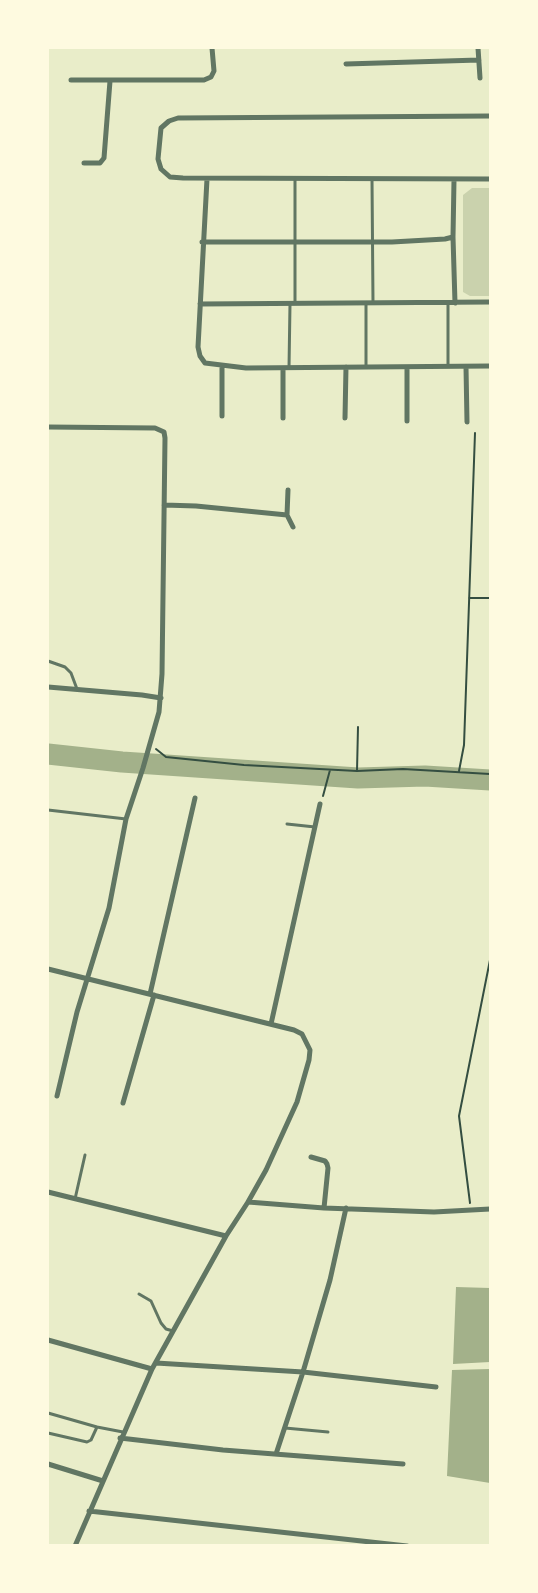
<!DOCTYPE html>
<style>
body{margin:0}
#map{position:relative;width:538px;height:1593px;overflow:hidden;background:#e9edc9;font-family:"Titillium Web",sans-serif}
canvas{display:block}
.frame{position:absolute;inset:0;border:49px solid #fefae0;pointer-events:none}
</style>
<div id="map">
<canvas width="538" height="1593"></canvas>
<div class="frame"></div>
</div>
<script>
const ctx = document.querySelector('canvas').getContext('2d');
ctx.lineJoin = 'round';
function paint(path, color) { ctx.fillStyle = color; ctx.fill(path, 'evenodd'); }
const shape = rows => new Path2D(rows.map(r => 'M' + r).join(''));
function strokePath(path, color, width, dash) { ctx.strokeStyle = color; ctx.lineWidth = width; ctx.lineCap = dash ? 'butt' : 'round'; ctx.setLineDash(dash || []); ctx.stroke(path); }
const green = shape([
 [472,188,490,188,490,296,470,296,463,292,463,195]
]);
const water = shape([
 [456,1287,490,1288,490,1362,453,1364],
 [490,1369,490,1483,447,1476,452,1370]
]);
const river = shape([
 [48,754,122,762,358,778,425,776,490,780]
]);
const path = shape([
 [469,598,490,598],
 [156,749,166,757,244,765,357,771,403,769,490,774],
 [357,771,358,727],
 [459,771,464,745,475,433],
 [323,796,330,770],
 [470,1203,459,1116,490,960]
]);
const service = shape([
 [372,179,373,303],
 [295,303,295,179],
 [448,366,448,303],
 [366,367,366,303],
 [289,368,290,304],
 [48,661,65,667,71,673,77,689],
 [48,810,126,819],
 [287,824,315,827],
 [75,1199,85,1155],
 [139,1294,151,1301,161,1323,166,1329,173,1331],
 [48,1413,97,1427],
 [285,1428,328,1432],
 [48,1433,87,1442,91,1440,97,1427,123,1432]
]);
const minor = shape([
 [478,48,480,78],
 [346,64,479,60],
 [71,80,204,80,211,77,214,71,212,48],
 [490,116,178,118,169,121,161,128,158,159,161,169,170,177,183,178,490,179],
 [84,163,100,163,104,158,110,81],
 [207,179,198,347,200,356,205,363,246,368,490,366],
 [453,237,455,303],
 [202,242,392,242,445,239,453,237,454,180],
 [200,304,490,302],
 [407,367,407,421],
 [466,367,467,422],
 [283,368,283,418],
 [222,416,222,366],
 [345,418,346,367],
 [48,427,155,428,164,432,165,438,162,674,159,712,143,768,126,819,109,908,77,1012,57,1096],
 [288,490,287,515,293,527],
 [164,505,196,506,287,515],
 [48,687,142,695,161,698],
 [48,969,294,1030,302,1034,310,1050,309,1060,297,1102,266,1170,248,1202],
 [150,994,195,798],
 [271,1024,320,804],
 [123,1103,154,995],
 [311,1157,325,1161,327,1164,328,1168,324,1208],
 [48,1192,226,1236],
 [48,1340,152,1369],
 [156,1363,303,1372,436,1387],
 [120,1438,223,1450,403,1464],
 [276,1454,303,1372,330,1280,346,1208],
 [48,1464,103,1481],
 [89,1511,407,1546],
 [75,1546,152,1369,226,1236,248,1202,324,1208,434,1212,490,1209]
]);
paint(green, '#cad2ad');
paint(water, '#a3b18a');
strokePath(river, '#a3b18a', 21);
strokePath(path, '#344e41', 2);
strokePath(service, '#617663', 3);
strokePath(minor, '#617663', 5);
</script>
